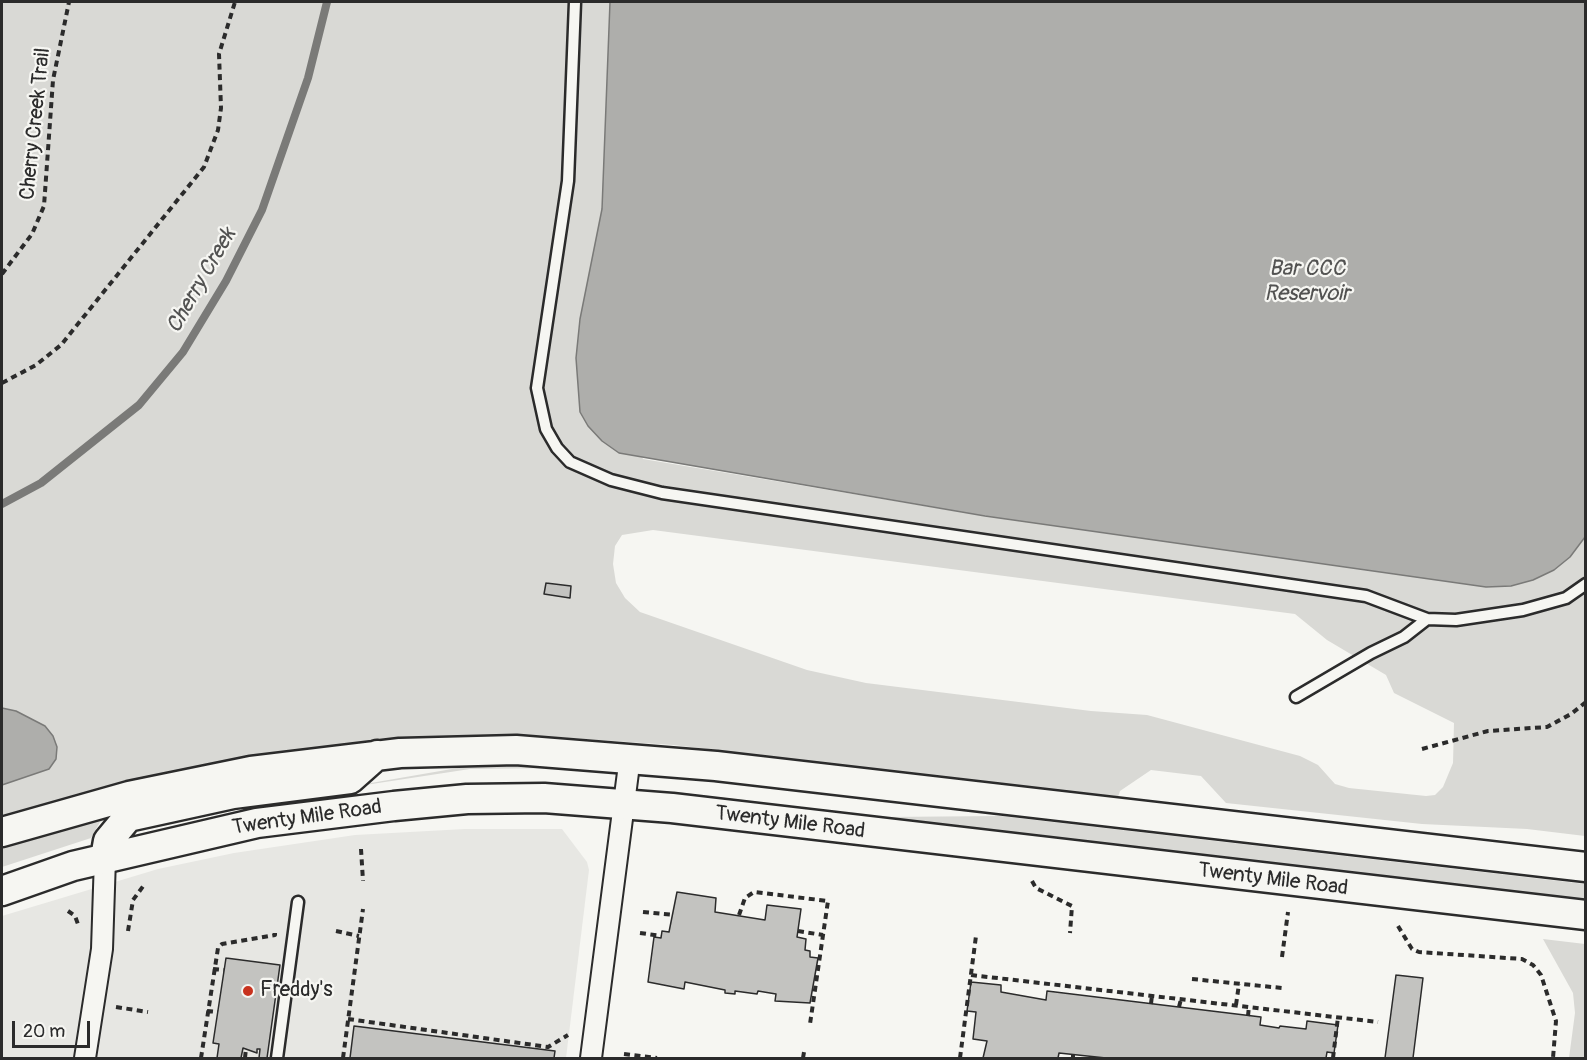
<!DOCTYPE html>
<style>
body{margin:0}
#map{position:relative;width:1587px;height:1060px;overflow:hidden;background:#f6f6f2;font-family:Pangolin,sans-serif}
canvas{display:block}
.frame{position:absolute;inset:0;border:3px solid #2b2b2b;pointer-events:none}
.scale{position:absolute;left:12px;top:1021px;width:78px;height:27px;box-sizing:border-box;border:3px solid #2b2b2b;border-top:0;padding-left:8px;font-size:18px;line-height:21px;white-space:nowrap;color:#2b2b2b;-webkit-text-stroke:4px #f6f6f2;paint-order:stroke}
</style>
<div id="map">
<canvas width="1587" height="1060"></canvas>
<div class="frame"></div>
<div class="scale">20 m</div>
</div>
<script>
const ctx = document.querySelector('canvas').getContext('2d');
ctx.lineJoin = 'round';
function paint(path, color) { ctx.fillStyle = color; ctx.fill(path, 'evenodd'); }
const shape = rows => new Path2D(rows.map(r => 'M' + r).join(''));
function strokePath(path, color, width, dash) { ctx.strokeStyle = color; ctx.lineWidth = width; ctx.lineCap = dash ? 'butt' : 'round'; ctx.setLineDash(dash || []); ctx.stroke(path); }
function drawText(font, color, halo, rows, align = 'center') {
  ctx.font = font + ' Pangolin,sans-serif'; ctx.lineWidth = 4.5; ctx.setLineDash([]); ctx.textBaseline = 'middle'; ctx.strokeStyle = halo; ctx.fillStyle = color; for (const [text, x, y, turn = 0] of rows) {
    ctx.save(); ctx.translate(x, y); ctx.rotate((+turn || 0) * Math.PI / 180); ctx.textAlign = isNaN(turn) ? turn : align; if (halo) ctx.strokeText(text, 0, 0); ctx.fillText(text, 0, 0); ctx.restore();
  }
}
const built = shape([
 [465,829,562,829,587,862,589,870,566,1058,2,1058,2,916,158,869,234,853,355,835]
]);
const green = shape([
 [2,2,610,2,602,209,580,319,643,459,985,516,1486,587,1511,586,1570,557,1585,537,1585,836,1527,829,1422,824,1226,803,1201,776,1151,770,1120,791,1118,797,673,745,538,736,404,739,251,756,102,787,2,817],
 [653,530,1295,614,1327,640,1386,675,1394,693,1454,723,1453,763,1443,787,1435,795,1426,796,1349,788,1335,784,1318,765,1300,756,1147,715,1091,711,866,683,807,670,640,612,625,598,616,583,613,564,615,546,622,535],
 [475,765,561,766,563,768,470,769,313,793],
 [676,792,883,817,1001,816,1585,884,1585,902,674,794],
 [112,815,112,818,100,822,91,838,2,867,2,848],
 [1543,939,1585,944,1585,1058,1569,1058,1575,1013,1573,993]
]);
const water = shape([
 [610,2,1585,2,1585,537,1570,557,1554,570,1533,580,1511,586,1486,587,985,516,619,453,602,441,588,426,580,412,576,358,580,319,602,209,610,2],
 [2,708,16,711,45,726,53,736,57,747,56,759,49,769,2,785,2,708]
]);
const stream = shape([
 [2,504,41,483,139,405,183,352,226,281,262,210,308,78,327,2]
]);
const building = shape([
 [546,583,571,586,570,598,544,594,546,583],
 [677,892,716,898,715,912,765,920,767,905,801,909,797,937,806,939,805,950,810,951,810,957,818,958,810,1003,775,1001,776,994,758,991,757,994,735,991,735,994,725,993,725,990,685,982,684,989,648,982,654,937,661,938,662,931,669,932,677,892],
 [226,958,280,965,267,1058,259,1058,260,1049,257,1049,257,1053,243,1048,241,1058,217,1058,219,1044,213,1043,226,958],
 [1396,975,1423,978,1413,1058,1385,1058,1396,975],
 [971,982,1001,985,1001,992,1046,1000,1047,991,1261,1017,1260,1025,1279,1028,1280,1026,1306,1029,1307,1021,1338,1025,1334,1053,1327,1052,1326,1058,1106,1058,1059,1053,1058,1058,983,1058,987,1041,973,1039,976,1012,967,1011,971,982],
 [354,1026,555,1051,554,1058,350,1058,354,1026]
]);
const path = shape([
 [2,274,32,234,44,206,53,80,69,2],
 [2,383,36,365,61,345,204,167,218,130,221,108,219,54,235,2],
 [1422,749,1488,731,1547,727,1571,714,1586,702],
 [361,849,363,881],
 [1032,881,1036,888,1072,906,1070,933],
 [68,911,75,916,79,927],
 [643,912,674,915],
 [739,915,745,898,754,892,828,901,810,1024],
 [1398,926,1412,949,1419,952,1522,959,1533,965,1541,975,1556,1021,1553,1058],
 [128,931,133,900,144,885],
 [336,931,359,936],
 [798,931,823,935],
 [640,933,661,936],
 [1282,957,1288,912],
 [213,969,224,970],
 [971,975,1378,1022],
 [1192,979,1282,988],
 [1151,1004,1152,995],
 [1236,1005,1239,984],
 [116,1007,148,1012],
 [1179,1007,1181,999],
 [207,1011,218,1012],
 [1248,1016,1249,1006],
 [348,1019,548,1047,568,1035],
 [624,1054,657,1058],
 [201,1058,218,948,222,944,275,935,275,933],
 [245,1058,246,1048],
 [343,1058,363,909],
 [803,1058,804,1052],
 [960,1058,976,936],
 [1073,1058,1073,1054],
 [1333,1058,1338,1017]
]);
const service = shape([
 [575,2,568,181,537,388,546,429,557,448,570,462,611,480,662,493,1366,596,1427,619,1456,620,1523,610,1566,598,1586,584],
 [1296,697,1371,653,1404,637,1427,619],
 [277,1058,298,902]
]);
const minor = shape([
 [85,1058,102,949,105,858],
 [591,1058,630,757]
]);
const secondary = shape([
 [2,832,129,796,251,771,400,753,516,750,716,766,1586,867],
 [105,858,108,841,128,817,233,794,350,779,377,755],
 [2,891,73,866,257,823,394,806,467,799,544,798,672,808,1586,915]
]);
const markers = [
 [248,991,6,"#c8321e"]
];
const streetNames = [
 ["Cherry Creek Trail",36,124,-84],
 ["Twenty Mile Road",307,818,-8],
 ["Twenty Mile Road",790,823,7],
 ["Twenty Mile Road",1273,880,7]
];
const poiNames = [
 ["Freddy's",260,991]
];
const waterNames = [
 ["Bar CCC",1307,269],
 ["Reservoir",1307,294],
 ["Cherry Creek",202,281,-60]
];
paint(built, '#e7e7e3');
paint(green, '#d9d9d5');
paint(water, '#aeaeab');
strokePath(water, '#7a7a78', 1.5);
strokePath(stream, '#7a7a78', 8);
paint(building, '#c3c3c0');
strokePath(building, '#2b2b2b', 1.5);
strokePath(service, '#2b2b2b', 15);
strokePath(minor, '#2b2b2b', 24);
strokePath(secondary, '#2b2b2b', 33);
strokePath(path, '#2b2b2b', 4, [6, 4.5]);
strokePath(service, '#f6f6f2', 10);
strokePath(minor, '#f6f6f2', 20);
strokePath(secondary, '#f6f6f2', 28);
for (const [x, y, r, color] of markers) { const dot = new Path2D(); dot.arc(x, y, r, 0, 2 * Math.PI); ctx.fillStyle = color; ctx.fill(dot); strokePath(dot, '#f6f6f2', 2); }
drawText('21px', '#2b2b2b', '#f6f6f2', streetNames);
drawText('21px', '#2b2b2b', '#f6f6f2', poiNames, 'left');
drawText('italic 22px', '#525251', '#f6f6f2', waterNames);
</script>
